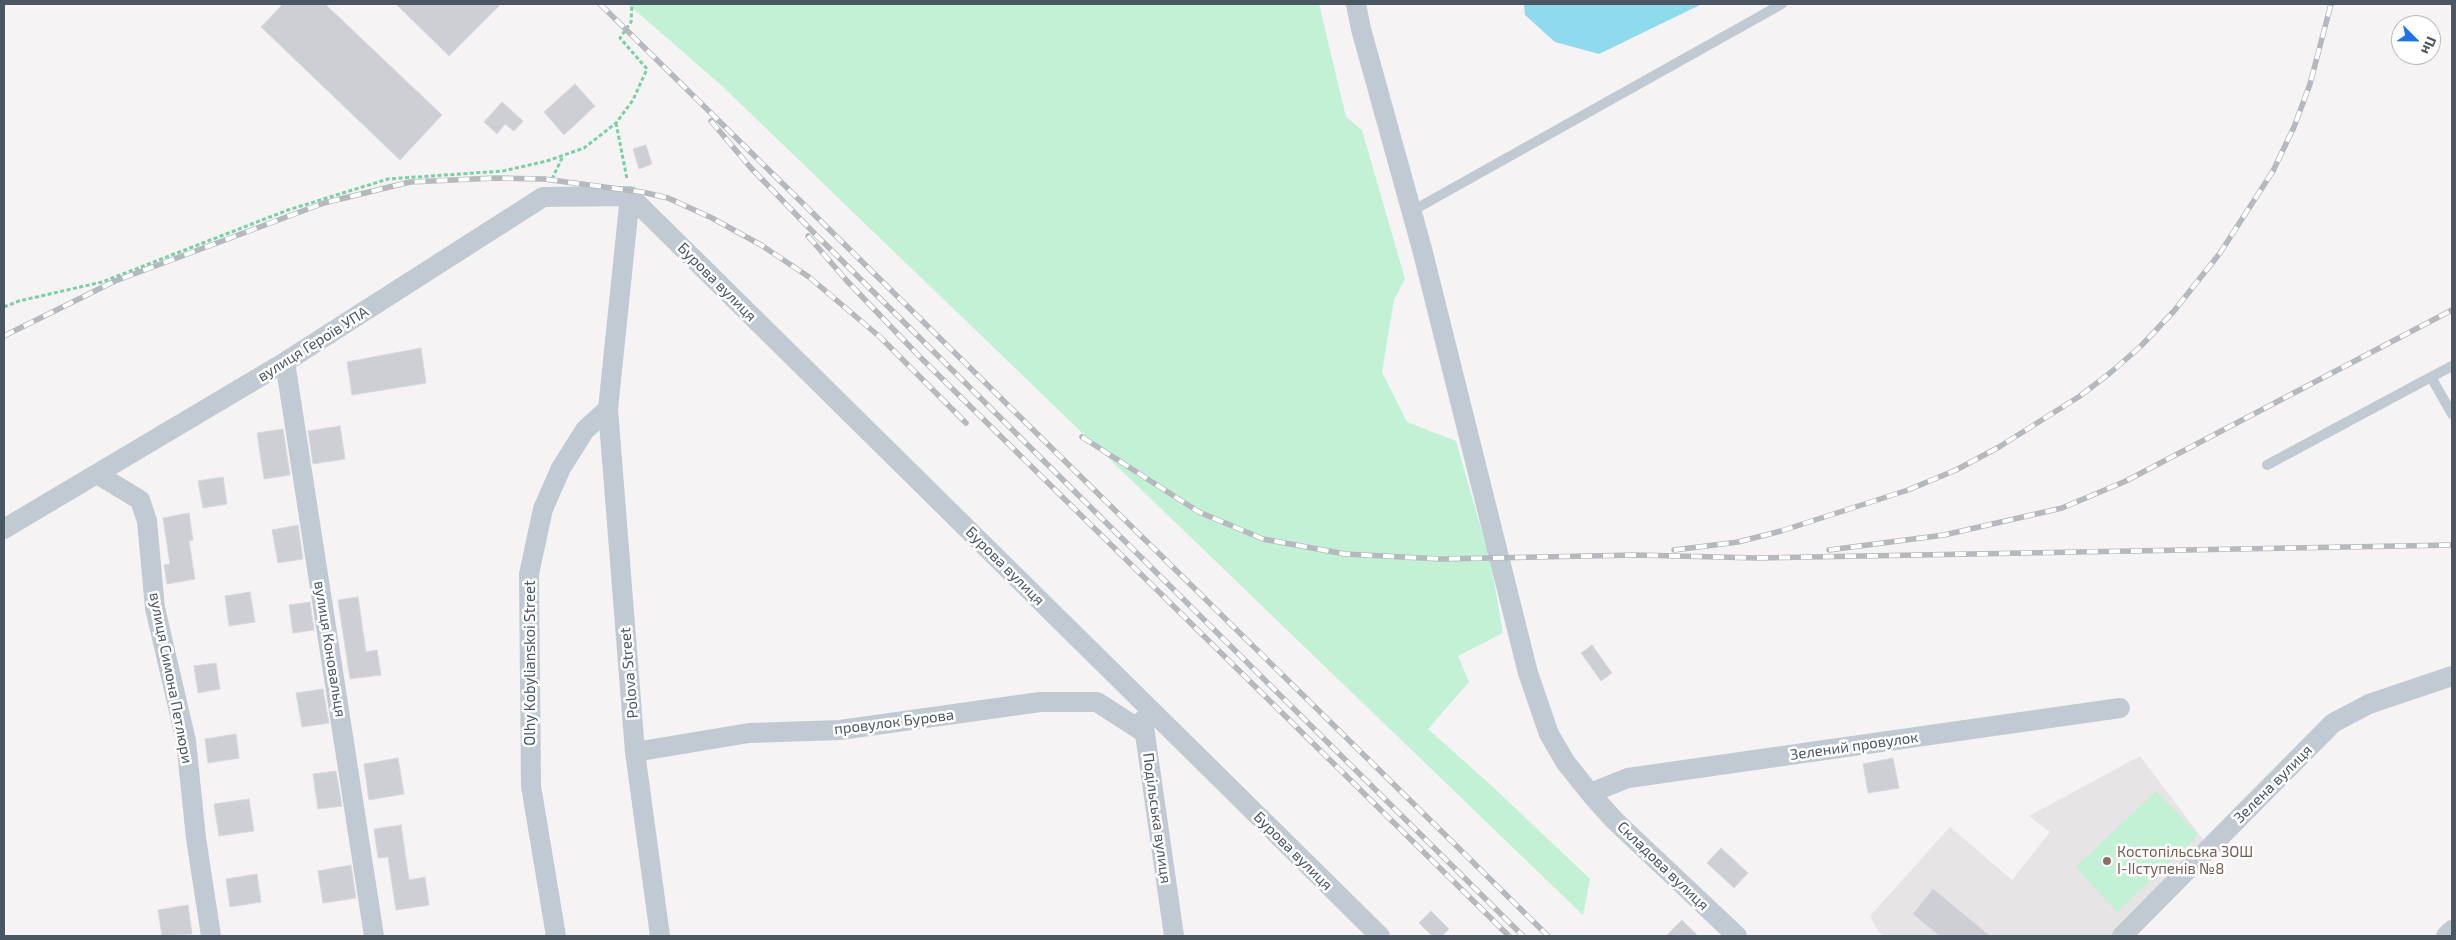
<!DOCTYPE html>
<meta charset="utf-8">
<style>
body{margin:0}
#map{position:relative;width:2456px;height:940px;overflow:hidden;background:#f5f3f3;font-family:"Exo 2",sans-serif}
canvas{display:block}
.frame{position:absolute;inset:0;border:5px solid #4a5661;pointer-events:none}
.north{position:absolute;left:2391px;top:15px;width:50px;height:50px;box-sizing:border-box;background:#fff;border:1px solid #b7bbc0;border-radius:50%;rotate:113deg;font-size:14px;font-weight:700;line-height:20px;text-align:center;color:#4a5661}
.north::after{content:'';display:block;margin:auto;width:18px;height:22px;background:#1a73e8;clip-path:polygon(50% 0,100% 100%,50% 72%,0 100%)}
</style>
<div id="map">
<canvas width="2456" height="940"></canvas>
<div class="frame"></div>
<div class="north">Пн</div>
</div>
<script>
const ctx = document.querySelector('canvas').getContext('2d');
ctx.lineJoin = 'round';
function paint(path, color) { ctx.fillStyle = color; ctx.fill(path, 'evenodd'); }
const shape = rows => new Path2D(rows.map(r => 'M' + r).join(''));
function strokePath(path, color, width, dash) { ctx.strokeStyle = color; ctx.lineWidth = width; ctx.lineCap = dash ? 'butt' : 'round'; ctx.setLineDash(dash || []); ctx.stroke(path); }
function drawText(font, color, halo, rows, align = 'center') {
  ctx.font = font + ' "Exo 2",sans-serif'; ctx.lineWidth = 5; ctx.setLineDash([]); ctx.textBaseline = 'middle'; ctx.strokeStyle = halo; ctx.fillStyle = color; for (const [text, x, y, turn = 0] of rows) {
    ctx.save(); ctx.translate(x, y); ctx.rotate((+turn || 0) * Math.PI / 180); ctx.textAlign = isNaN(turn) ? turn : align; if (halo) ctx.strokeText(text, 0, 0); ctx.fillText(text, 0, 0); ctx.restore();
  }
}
const education = shape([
 [2140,756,2205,842,2112,936,1884,936,1878,931,1870,916,1950,827,2012,880,2050,832,2029,816]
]);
const green = shape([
 [628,4,1319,4,1346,117,1362,130,1405,279,1394,300,1382,372,1407,422,1456,441,1491,564,1503,633,1458,656,1469,682,1428,729,1493,787,1590,879,1583,915,721,85],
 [2156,791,2198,835,2117,912,2076,867]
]);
const water = shape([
 [1524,4,1702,4,1599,54,1555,42,1525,15]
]);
const building = shape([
 [283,4,325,4,442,115,400,160,261,27,283,4],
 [396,4,501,4,449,56,396,4],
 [575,84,595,106,564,135,544,112,575,84],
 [502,102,523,121,514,131,505,124,497,134,484,122,502,102],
 [646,145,652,164,639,169,633,149,646,145],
 [421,348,426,383,352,395,347,362,421,348],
 [340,426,345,459,313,464,308,431,340,426],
 [283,429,290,475,264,479,257,433,283,429],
 [223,477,227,504,203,508,198,481,223,477],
 [189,513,193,540,189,541,195,579,167,584,164,565,170,564,163,518,189,513],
 [298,525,303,559,278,563,272,530,298,525],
 [250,592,255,622,229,626,225,596,250,592],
 [358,597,366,652,377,650,381,675,350,679,338,600,358,597],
 [310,602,314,630,293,633,289,605,310,602],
 [1592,645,1612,673,1601,681,1581,653,1592,645],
 [216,663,220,689,198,693,194,666,216,663],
 [323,689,329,723,302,727,296,693,323,689],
 [236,734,239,758,208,763,205,739,236,734],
 [398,758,404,794,369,800,364,764,398,758],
 [1893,758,1899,788,1868,793,1863,764,1893,758],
 [336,771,342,806,318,809,313,774,336,771],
 [249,799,254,831,219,836,214,804,249,799],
 [401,825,409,880,425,877,429,905,396,910,388,857,378,858,374,829,401,825],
 [1721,848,1748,873,1734,888,1707,863,1721,848],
 [351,865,356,898,323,903,318,871,351,865],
 [257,874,261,902,230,907,226,879,257,874],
 [1933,889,1990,936,1940,936,1913,914,1933,889],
 [188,905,192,934,162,936,158,910,188,905],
 [1431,911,1449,929,1442,936,1432,936,1419,923,1431,911],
 [1682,920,1698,936,1666,936,1682,920]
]);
const path = shape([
 [616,123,627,179],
 [552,179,563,156],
 [4,307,19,301,102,282,288,210,388,179,503,171,547,161,584,148,616,123,633,100,647,69,620,38,631,22,632,4]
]);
const lane = shape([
 [1412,211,1782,4],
 [2452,366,2431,377,2452,414],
 [2267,465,2431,377]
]);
const street = shape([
 [1356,4,1361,29,1422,249,1528,673,1549,734,1566,763,1590,793,1614,820,1737,936],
 [630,196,1380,936],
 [630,196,608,409,635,752,660,936],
 [285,362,374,936],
 [97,474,140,500,147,521,155,608,186,741,196,838,211,936],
 [4,529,285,362,543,197,630,196],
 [1143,720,1174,936],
 [635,752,749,733,840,730,1040,702,1097,702,1145,733],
 [1590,793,1628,778,2120,708],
 [556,936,531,786,529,574,543,509,561,468,585,430,608,409],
 [2122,936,2333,723,2369,704,2452,676],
 [2446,936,2452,930]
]);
const rail = shape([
 [600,4,1548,936],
 [711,121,750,167,815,234,1523,936],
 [808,236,847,281,919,356,1509,936],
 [4,336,115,281,324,203,410,182,495,178,544,179,642,192,668,198,712,218,761,245,809,277,880,337,966,423],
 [1082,437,1199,512,1263,539,1345,554,1441,559,1637,555,1757,558,2452,545],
 [1674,550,1738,542,1781,531,1908,490,1956,470,1999,447,2080,396,2110,373,2140,347,2174,311,2220,253,2273,171,2294,127,2310,84,2331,4],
 [1829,550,1944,535,2062,508,2126,481,2452,310]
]);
const markers = [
 [2107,861,5,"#8d6e63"]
];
const streetNames = [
 ["Бурова вулиця",717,282,45],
 ["вулиця Героїв УПА",313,344,-32],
 ["Бурова вулиця",1005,566,45],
 ["вулиця Коновальця",330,649,81],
 ["Olhy Kobylianskoi Street",530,663,-90],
 ["Polova Street",629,673,-95],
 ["вулиця Симона Петлюри",171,678,79],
 ["провулок Бурова",894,722,-7],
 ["Зелений провулок",1854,746,-8],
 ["Зелена вулиця",2273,784,-45],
 ["Подільська вулиця",1157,818,82],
 ["Бурова вулиця",1293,851,45],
 ["Складова вулиця",1663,866,44]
];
const educationNames = [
 ["Костопільська ЗОШ",2117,852],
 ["І-ІІступенів №8",2117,869]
];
paint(education, '#e6e4e5');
paint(green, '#c3f1d5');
paint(water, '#90daee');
paint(building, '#cdcfd5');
strokePath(building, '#d7d9de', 1);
strokePath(path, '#7ad0a6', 3, [4, 2.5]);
strokePath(lane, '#c1cad2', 10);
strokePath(street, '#c1cad2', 20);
strokePath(rail, '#b5b8bd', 5.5);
strokePath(rail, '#fff', 4, [11]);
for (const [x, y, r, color] of markers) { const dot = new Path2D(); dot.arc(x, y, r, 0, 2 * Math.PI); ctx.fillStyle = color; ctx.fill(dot); strokePath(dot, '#fff', 2); }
drawText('15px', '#4a5661', '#fff', streetNames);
drawText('15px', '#785e54', '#fff', educationNames, 'left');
</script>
